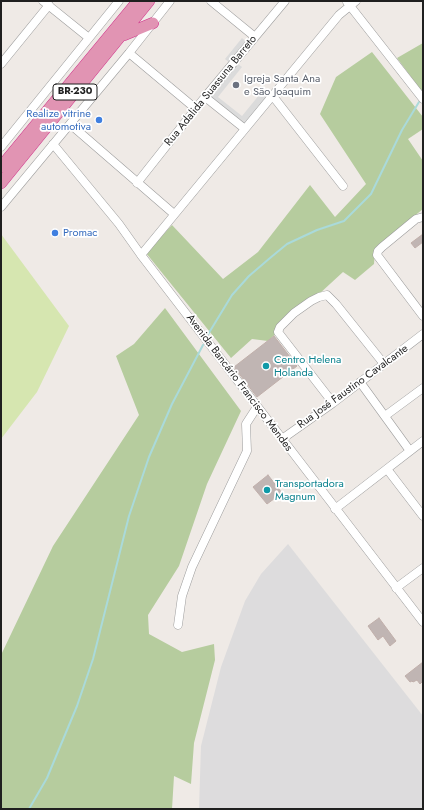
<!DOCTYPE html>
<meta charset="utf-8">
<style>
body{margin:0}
#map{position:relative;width:424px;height:810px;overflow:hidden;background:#efeae6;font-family:Jost,sans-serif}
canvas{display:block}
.frame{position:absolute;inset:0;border:2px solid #1f1f1f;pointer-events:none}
</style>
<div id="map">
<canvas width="424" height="810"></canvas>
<div class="frame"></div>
</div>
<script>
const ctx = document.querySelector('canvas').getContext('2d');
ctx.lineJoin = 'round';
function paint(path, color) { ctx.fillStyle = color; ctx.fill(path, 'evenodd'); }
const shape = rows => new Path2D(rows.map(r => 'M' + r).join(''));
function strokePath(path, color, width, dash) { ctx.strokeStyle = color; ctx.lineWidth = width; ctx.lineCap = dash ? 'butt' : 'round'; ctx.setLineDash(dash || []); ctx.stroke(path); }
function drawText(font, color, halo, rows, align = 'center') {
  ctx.font = font + ' Jost,sans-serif'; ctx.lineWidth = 3.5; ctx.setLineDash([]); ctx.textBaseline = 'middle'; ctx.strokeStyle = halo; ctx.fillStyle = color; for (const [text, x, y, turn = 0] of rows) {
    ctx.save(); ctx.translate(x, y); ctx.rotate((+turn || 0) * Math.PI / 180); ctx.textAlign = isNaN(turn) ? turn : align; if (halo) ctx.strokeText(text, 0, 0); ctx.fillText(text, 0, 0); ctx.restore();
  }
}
const residential = shape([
 [288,544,423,716,423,809,199,809,201,746,221,667,245,601,261,574]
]);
const grass = shape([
 [1,234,69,326,37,392,1,439]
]);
const forest = shape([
 [423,43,423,93,397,58],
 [372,52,423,117,423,129,408,139,423,161,423,209,375,248,374,264,355,280,343,272,268,341,252,339,231,358,146,253,172,225,223,279,258,252,310,185,335,217,366,184,320,114,336,77],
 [165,308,241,411,207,484,179,566,148,615,149,634,182,652,214,644,215,660,194,743,191,784,174,776,172,809,1,809,1,655,53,546,139,415,116,356,134,344]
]);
const parking = shape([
 [242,38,248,43,231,64,225,59],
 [238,64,242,67,218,97,242,116,264,89,270,94,243,126,209,99]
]);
const stream = shape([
 [207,336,232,295,249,276,270,258,287,244,317,230,344,221,371,194,402,130,419,102],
 [29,809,47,778,77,706,93,659,129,516,149,457,172,404,203,345]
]);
const building = shape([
 [423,234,423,242,415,248,411,243,423,234],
 [274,336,297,366,257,397,234,367,274,336],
 [268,475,282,493,267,504,253,487,268,475],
 [379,618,396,641,390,646,383,636,378,640,368,626,379,618],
 [423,662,423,681,420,684,417,680,413,682,412,681,410,682,405,676,423,662]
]);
const minor = shape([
 [43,1,89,38],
 [211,1,255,37],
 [347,2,423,99],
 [129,53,196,109],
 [1,64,49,5],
 [272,95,343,186],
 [205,97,245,129],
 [70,124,174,214],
 [53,144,119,224,141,255,423,622],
 [1,147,119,1],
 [137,183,205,97,285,1],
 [1,207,129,53,170,1],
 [423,217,416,219,382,247,378,251,377,255,423,316],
 [141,255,339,15,356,1],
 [360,382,410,451],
 [333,403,278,332,280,327,294,313,311,301,319,297,327,295,336,304,384,364],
 [385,416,423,388],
 [282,439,333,403,423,334],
 [387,469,423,516],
 [335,509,423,441],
 [396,588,423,568],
 [178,625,182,596,192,567,247,451,246,424,257,407]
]);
const highway = shape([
 [124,35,153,23],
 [1,167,138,1],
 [1,183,149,1]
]);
const markers = [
 [236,85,4,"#6b7280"],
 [99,120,4,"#3f7fe0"],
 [55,233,4,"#3f7fe0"],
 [266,366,4,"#0f9aa8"],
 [267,490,4,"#0f9aa8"]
];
const shields = [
 [75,92,44]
];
const shieldNames = [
 ["BR-230",75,92]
];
const worshipNames = [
 ["Igreja Santa Ana",244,79],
 ["e São Joaquim",244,92]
];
const streetNames = [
 ["Rua Adalida Suassuna Barreto",211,91,-51],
 ["Avenida Bancário Francisco Mendes",239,383,53],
 ["Rua José Faustino Cavalcante",353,387,-36]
];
const shopNames = [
 ["Realize vitrine",91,114],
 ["automotiva",91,127],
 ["Promac",63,233,"left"]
];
const cultureNames = [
 ["Centro Helena",274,360],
 ["Holanda",274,373],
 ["Transportadora",275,484],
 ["Magnum",275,497]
];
paint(residential, '#dddcdd');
paint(grass, '#d6e6b0');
paint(forest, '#b6cc9e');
paint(parking, '#dbdbdb');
strokePath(stream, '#aadada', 2);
paint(building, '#c0b5b3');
strokePath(building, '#c0afaa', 1);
strokePath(minor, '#9c9c9c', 9);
strokePath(highway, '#cf318a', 12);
strokePath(minor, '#fff', 8);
strokePath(highway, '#e194b3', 11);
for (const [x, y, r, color] of markers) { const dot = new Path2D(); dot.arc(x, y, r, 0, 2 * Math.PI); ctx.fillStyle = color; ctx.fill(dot); strokePath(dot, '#fff', 1.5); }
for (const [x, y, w] of shields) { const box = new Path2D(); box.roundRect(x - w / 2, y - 8, w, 16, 3); ctx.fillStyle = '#fff'; ctx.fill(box); strokePath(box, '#1f1f1f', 1); }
drawText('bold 10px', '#1f1f1f', null, shieldNames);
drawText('11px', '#5b616d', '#fff', worshipNames, 'left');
drawText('11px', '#1f1f1f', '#fff', streetNames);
drawText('11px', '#366cbe', '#fff', shopNames, 'right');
drawText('11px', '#0d838f', '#fff', cultureNames, 'left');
</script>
